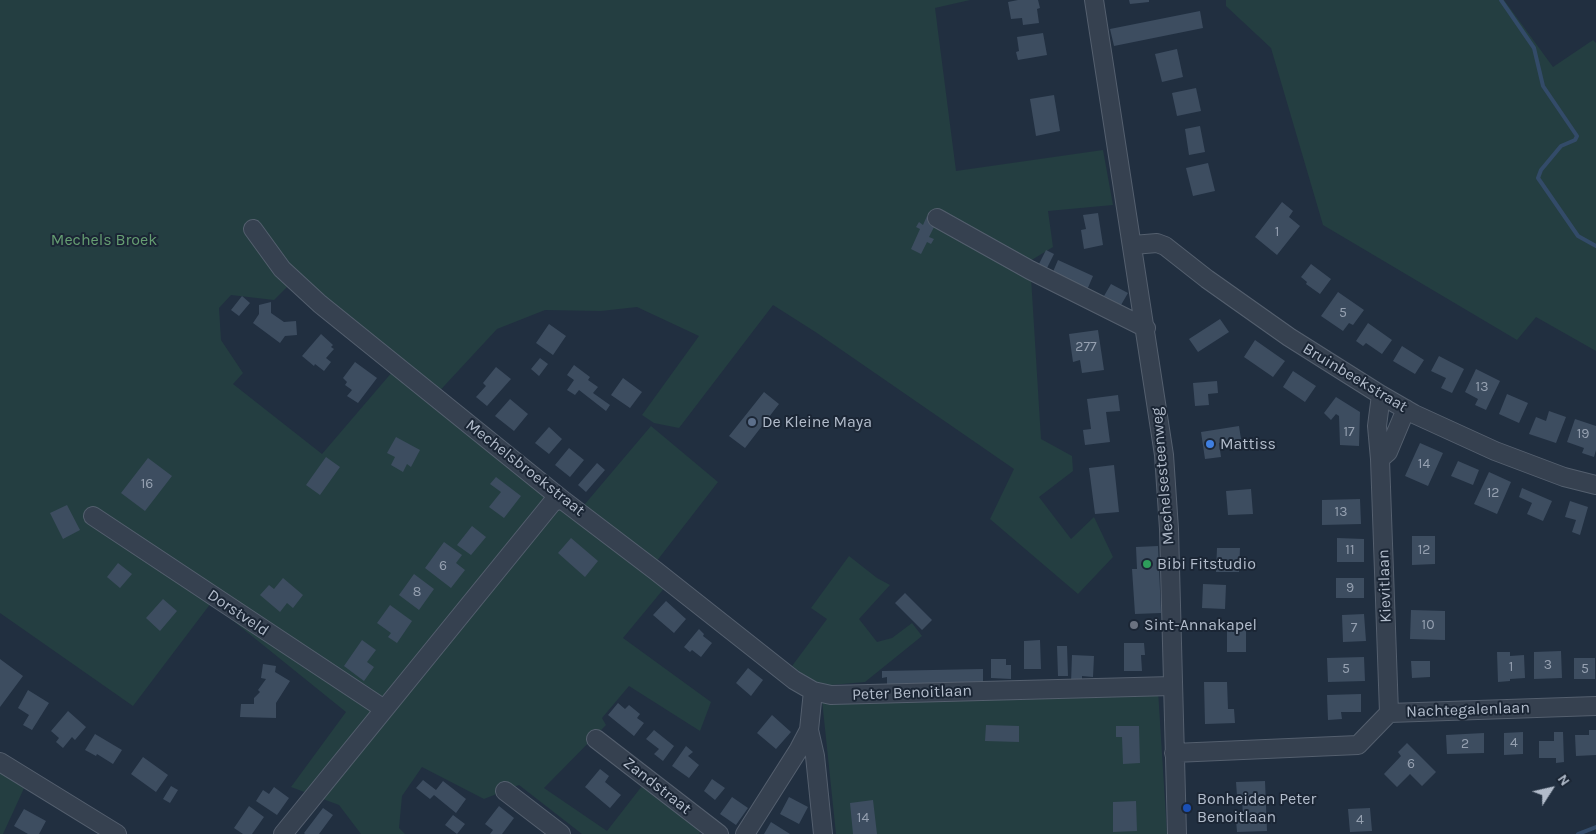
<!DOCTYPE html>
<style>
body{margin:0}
#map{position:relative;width:1596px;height:834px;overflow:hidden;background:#212f40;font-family:Karla,sans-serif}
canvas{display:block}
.north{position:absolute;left:1526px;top:764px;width:50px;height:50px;-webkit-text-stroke:4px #1b2635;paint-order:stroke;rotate:55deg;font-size:14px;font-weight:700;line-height:20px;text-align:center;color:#b2bccb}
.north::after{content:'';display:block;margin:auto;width:18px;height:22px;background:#b2bccb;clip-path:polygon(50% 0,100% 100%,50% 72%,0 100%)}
</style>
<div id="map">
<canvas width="1596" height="834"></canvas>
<div class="north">N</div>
</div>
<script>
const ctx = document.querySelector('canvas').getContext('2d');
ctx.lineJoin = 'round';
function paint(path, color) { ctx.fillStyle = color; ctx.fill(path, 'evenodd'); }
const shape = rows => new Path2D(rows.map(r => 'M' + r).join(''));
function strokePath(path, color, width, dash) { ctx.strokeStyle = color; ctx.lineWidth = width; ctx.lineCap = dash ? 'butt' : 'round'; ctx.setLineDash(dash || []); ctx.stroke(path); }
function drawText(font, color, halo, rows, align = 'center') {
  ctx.font = font + ' Karla,sans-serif'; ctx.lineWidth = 4; ctx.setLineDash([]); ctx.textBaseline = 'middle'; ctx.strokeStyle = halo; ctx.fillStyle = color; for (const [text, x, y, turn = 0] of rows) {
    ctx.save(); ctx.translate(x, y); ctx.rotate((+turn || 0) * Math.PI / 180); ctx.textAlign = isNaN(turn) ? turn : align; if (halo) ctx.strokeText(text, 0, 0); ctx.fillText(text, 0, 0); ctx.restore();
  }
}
const green = shape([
 [0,0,970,0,935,8,956,171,1103,150,1113,205,1048,211,1053,247,1030,261,1041,439,1072,456,1073,471,1039,497,1071,539,1094,517,1113,557,1078,594,990,519,1014,469,817,333,773,305,679,428,654,423,642,415,699,336,637,307,601,311,545,310,497,329,433,398,574,517,651,426,718,482,656,562,666,586,623,638,711,702,700,731,629,686,602,718,606,725,544,788,607,831,642,786,701,831,699,834,582,834,519,785,484,799,422,767,402,796,399,828,405,834,361,834,339,805,291,787,346,712,211,603,133,706,0,613],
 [290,284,393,371,322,454,233,384,243,373,221,340,219,308,231,295,274,300],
 [1226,0,1504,0,1553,67,1593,40,1596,43,1596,351,1536,317,1517,340,1323,225,1271,48,1226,6],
 [849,556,877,578,890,585,859,619,877,642,892,638,912,623,922,636,865,682,820,686,790,665,792,666,827,619,811,608],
 [1158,690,1167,834,836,834,822,700],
 [0,769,25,786,3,834,0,834]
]);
const stream = shape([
 [1501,0,1534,48,1543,86,1577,136,1575,140,1561,146,1541,170,1538,178,1578,236,1596,246],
 [1578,834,1596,827]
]);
const building = shape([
 [1018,0,1038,0,1040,8,1037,9,1039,23,1023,25,1022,18,1011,19,1008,2],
 [1129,0,1149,0,1149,2,1130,4],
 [1200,11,1203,28,1114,46,1110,29],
 [1043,33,1047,55,1018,60,1016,52,1019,51,1017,37],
 [1177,49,1183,77,1162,82,1155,54],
 [1196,88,1201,111,1177,116,1172,93],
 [1054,95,1060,131,1036,136,1030,99],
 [1200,126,1205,152,1189,155,1185,129],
 [1208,163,1215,191,1193,196,1186,168],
 [1282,202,1293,211,1289,217,1300,226,1277,255,1255,237],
 [1098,213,1103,245,1084,249,1081,230,1086,229,1083,215],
 [927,216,937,221,929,237,934,239,931,244,927,242,921,254,911,249,920,229,916,227,919,222,923,225],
 [1046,250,1054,254,1044,274,1036,270],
 [1058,260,1093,276,1087,290,1052,274],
 [1311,264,1331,279,1320,294,1306,284,1307,282,1301,277],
 [1111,284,1128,293,1121,305,1104,296],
 [1338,292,1364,310,1353,325,1349,323,1343,331,1321,316],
 [242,296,250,303,239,316,231,310],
 [271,302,271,313,284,322,296,321,297,335,285,336,280,343,253,323,259,314,259,305],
 [1220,319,1229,332,1198,352,1189,339],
 [1368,323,1392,340,1382,354,1366,343,1363,346,1356,341],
 [549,324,566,336,553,355,536,343],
 [1098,330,1104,370,1082,373,1080,360,1073,362,1069,334],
 [321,334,333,345,331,347,334,349,326,358,331,362,324,371,315,364,314,366,302,356],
 [1255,340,1285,361,1273,377,1244,357],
 [1402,346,1424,360,1415,374,1393,361],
 [1439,356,1464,369,1452,393,1441,388,1446,378,1431,371],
 [540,358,548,364,539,376,531,369],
 [355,362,377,378,358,403,347,396,352,390,345,385,347,382,343,378],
 [574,365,590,377,588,380,598,387,593,393,610,405,606,411,579,390,575,395,567,390,574,380,567,375],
 [496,367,511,379,487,406,476,397,486,386,483,383],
 [1476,369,1500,381,1486,410,1475,405,1478,399,1465,392],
 [1293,371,1316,386,1305,402,1283,387],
 [623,378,642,392,630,408,611,395],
 [1217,381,1218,393,1208,394,1209,405,1195,406,1193,383],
 [764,392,779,404,745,448,729,436],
 [1507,394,1528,403,1519,423,1499,414],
 [1118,395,1120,411,1106,412,1110,442,1085,445,1083,430,1091,429,1087,399],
 [1336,397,1360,412,1359,446,1340,445,1339,416,1336,414,1331,420,1324,413],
 [510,399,528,414,514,431,495,416],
 [1549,411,1566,417,1556,443,1529,434,1536,417,1546,421],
 [1575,419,1596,426,1596,450,1594,457,1582,453,1584,448,1567,442],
 [1239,426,1241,439,1219,443,1221,457,1205,459,1201,432],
 [549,427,562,439,549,454,535,443],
 [396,437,420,450,411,467,407,464,403,472,391,465,395,457,387,453],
 [1420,443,1443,453,1428,486,1405,476],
 [569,448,584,460,570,477,555,465],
 [326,457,340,467,320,495,306,485],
 [148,458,172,476,145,511,121,493],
 [1458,461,1479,470,1473,485,1451,476],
 [597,463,605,470,586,492,578,485],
 [1114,465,1119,512,1095,514,1089,468],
 [1489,472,1511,482,1497,514,1474,504],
 [496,477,521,496,504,518,489,507,501,492,490,484],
 [1522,488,1552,501,1543,521,1527,514,1532,503,1519,497],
 [1251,489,1253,514,1228,515,1226,491],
 [1360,499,1361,524,1322,525,1322,500],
 [1570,501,1588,507,1580,535,1572,532,1576,520,1565,517],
 [67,505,80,530,63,539,50,513],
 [472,526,486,537,471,555,457,545],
 [1412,536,1435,536,1435,564,1412,565],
 [571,538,598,561,585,577,558,553],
 [1337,538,1364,539,1364,562,1337,562],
 [444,542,462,555,456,563,465,570,451,588,425,568],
 [1158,546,1161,613,1135,614,1132,569,1137,569,1136,547],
 [1217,548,1240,548,1239,572,1216,572],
 [118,563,132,574,120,588,107,577],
 [414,574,434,589,419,610,399,595],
 [283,578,303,595,293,608,287,603,280,612,260,595,269,585,274,589],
 [1336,578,1364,578,1364,598,1336,598],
 [1203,584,1226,585,1225,609,1202,608],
 [905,593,932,620,922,630,895,603],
 [163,599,177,611,160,631,146,618],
 [666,601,686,619,674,633,653,615],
 [390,605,412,621,397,643,388,637,391,633,377,623],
 [1411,610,1445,611,1445,640,1410,639],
 [1364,614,1366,641,1343,642,1342,615],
 [1227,623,1246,623,1246,652,1227,652],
 [699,629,704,634,703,636,712,643,701,657,692,650,690,652,684,647],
 [362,640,376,650,367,662,374,667,364,681,344,666],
 [1040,640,1041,669,1024,669,1024,641],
 [1124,643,1144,643,1145,655,1141,655,1142,671,1124,671],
 [1057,646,1067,646,1068,676,1058,676],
 [1561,651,1562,678,1534,679,1534,652],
 [1497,652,1510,652,1510,656,1524,655,1525,678,1510,679,1510,681,1498,682],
 [1072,655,1094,656,1093,677,1082,676,1082,684,1071,683],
 [1364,657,1365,681,1328,682,1327,658],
 [1574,658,1595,658,1595,679,1574,679],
 [0,659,23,676,0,707],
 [991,659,1006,659,1006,665,1011,665,1011,679,991,678],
 [1411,661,1430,661,1430,677,1412,678],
 [263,664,276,666,275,672,290,681,276,703,276,718,240,717,241,704,254,704,254,698,260,692,258,690,266,679,261,678],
 [748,668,763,680,751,696,736,683],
 [983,669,983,684,887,686,887,677,882,678,882,671],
 [1204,682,1227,682,1228,709,1234,709,1235,723,1205,724],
 [28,690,49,703,32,730,23,725,29,715,18,708],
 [1361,694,1361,712,1341,712,1342,719,1328,720,1327,695],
 [618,703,625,709,629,705,640,714,637,718,644,723,634,736,608,715],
 [68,711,86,727,75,740,72,737,63,748,56,742,59,738,51,731],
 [772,715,791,732,776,749,757,733],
 [986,725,1019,726,1019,742,985,741],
 [1116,726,1139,726,1140,763,1123,764,1122,737,1116,737],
 [654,730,674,746,663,761,654,754,659,749,646,739],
 [1589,730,1596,730,1596,755,1576,756,1575,735,1589,735],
 [1523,732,1523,754,1504,755,1504,733],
 [1554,732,1563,732,1564,762,1556,763,1556,758,1539,758,1539,741,1554,741],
 [1484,733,1484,753,1447,754,1446,735],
 [95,734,122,750,113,764,97,754,96,756,85,750],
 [1407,743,1436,772,1422,786,1410,774,1397,787,1384,774,1401,756,1398,752],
 [686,746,693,752,688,756,699,765,689,778,672,766],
 [143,757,168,775,156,792,131,774],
 [600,769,609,776,605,782,621,795,610,808,585,787],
 [712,779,725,788,715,800,704,791],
 [423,780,436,790,443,781,466,799,456,813,434,795,430,799,416,788],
 [1265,781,1267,831,1237,832,1236,820,1243,820,1242,795,1237,796,1236,782],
 [171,786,178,790,170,803,163,799],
 [274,787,289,798,277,815,256,801,263,790,269,794],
 [732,797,748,808,736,825,720,814],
 [789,797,808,807,799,824,780,814],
 [873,800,877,834,853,834,850,803],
 [1136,801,1137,831,1113,832,1113,802],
 [249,806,264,817,252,834,243,834,234,828],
 [499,806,514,818,502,834,490,834,493,830,485,824],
 [323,808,333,815,319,834,305,834,304,833],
 [1370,808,1372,831,1350,832,1348,809],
 [24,809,46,821,39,834,28,834,14,826],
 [453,815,465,824,457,834,445,825],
 [771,822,790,834,764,834]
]);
const minor = shape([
 [1094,0,1164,455,1169,529,1177,834],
 [937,218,1030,270,1146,328],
 [253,229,282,269,320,304,564,501,656,571,794,680,813,691,831,695,1172,686],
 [1133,245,1157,243,1165,246,1207,279,1289,337,1381,395,1414,414,1495,451,1564,477,1596,485],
 [1381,395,1377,426,1380,459,1389,713],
 [1380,459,1388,452,1406,409],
 [93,516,384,709],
 [809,730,815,756,823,834],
 [596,739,719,834],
 [1174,753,1358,745,1389,713,1596,706],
 [0,762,117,834],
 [505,791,561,834],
 [283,834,552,503,558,500,564,501],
 [745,834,799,749,809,730,813,691]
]);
const markers = [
 [752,422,5,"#5c6f8a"],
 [1210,444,5,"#3f7fe0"],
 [1147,564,5,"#2e9e5b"],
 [1134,625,5,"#6b7280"],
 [1187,808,5,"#1a4fb4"]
];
const numberNames = [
 ["1",1277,232],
 ["5",1343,313],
 ["277",1086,347],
 ["13",1482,387],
 ["17",1349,432],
 ["19",1583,434],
 ["14",1424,464],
 ["16",147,484],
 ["12",1493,493],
 ["13",1341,512],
 ["11",1350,550],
 ["12",1424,550],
 ["6",443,566],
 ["9",1350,588],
 ["8",417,592],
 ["10",1428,625],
 ["7",1354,628],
 ["3",1548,665],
 ["1",1511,667],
 ["5",1346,669],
 ["5",1585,669],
 ["4",1514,743],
 ["2",1465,744],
 ["6",1411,764],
 ["14",863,818],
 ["4",1360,820]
];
const parkNames = [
 ["Mechels Broek",104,240]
];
const streetNames = [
 ["Bruinbeekstraat",1355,378,31],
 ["Mechelsbroekstraat",525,468,38],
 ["Mechelsesteenweg",1163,476,-95],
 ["Kievitlaan",1385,586,-92],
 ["Dorstveld",238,613,34],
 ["Peter Benoitlaan",912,693,-2],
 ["Nachtegalenlaan",1468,710,-2],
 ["Zandstraat",657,786,38]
];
const poiNames = [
 ["De Kleine Maya",762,422],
 ["Mattiss",1220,444],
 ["Bibi Fitstudio",1157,564],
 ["Sint-Annakapel",1144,625],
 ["Bonheiden Peter",1197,799],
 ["Benoitlaan",1197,817]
];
paint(green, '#243e41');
strokePath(stream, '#334b69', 4);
paint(building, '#3d4d60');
strokePath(minor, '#545f6e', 20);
strokePath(minor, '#364150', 18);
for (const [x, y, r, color] of markers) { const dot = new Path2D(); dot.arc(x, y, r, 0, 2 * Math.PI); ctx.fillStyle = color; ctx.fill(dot); strokePath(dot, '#1b2635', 2); }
drawText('14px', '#95a0b0', null, numberNames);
drawText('16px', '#669e72', '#1b2635', parkNames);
drawText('16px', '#b2bccb', '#1b2635', streetNames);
drawText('16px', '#b2bccb', '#1b2635', poiNames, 'left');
</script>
